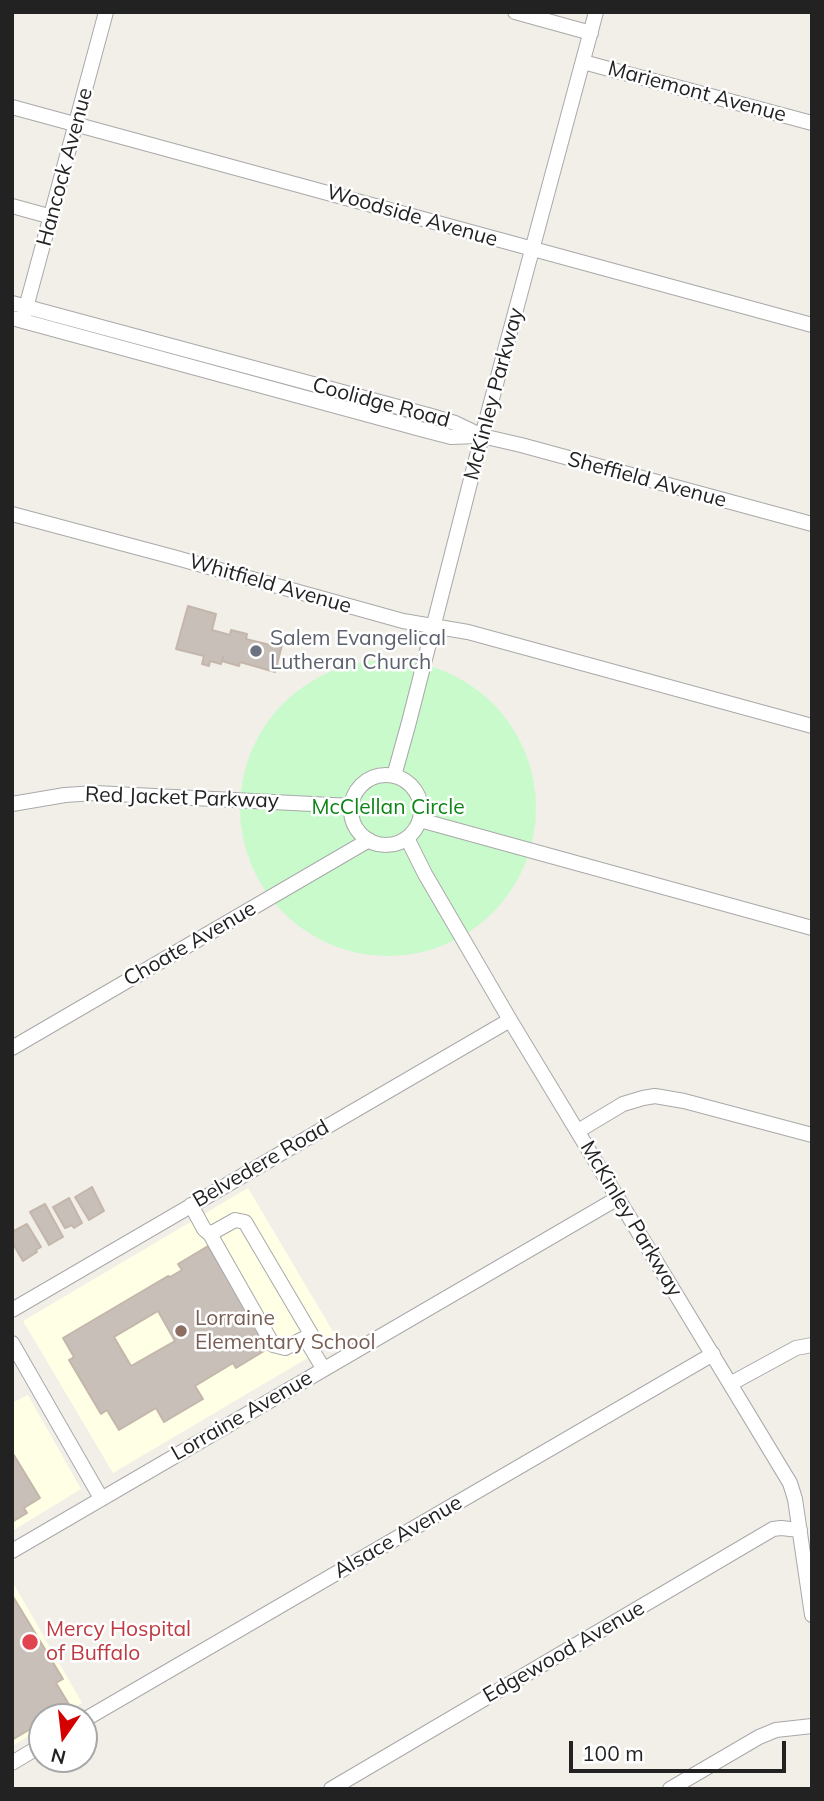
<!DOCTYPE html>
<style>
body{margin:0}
#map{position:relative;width:824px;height:1801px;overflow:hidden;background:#f2efe9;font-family:Mulish,sans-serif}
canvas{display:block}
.frame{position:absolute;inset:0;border:14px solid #222;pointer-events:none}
.north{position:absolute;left:28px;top:1703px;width:70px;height:70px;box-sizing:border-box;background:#fff;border:2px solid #a7a7a7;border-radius:50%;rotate:194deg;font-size:19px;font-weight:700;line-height:28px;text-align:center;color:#222}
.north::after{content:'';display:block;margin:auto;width:24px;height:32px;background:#d40000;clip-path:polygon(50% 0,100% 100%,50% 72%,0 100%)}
.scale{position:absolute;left:569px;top:1741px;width:217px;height:32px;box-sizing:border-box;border:4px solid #222;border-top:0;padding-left:9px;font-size:21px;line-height:24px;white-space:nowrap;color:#222;-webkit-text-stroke:5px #fff;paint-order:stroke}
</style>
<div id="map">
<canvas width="824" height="1801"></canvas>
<div class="frame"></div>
<div class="north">N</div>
<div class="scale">100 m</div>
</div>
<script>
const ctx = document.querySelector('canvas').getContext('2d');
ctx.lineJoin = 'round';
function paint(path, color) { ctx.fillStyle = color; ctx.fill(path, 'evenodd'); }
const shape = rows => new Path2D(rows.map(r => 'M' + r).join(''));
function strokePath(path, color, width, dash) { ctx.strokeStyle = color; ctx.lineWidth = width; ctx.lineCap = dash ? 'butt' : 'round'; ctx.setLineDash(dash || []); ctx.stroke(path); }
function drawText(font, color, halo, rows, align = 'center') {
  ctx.font = font + ' Mulish,sans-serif'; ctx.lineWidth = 5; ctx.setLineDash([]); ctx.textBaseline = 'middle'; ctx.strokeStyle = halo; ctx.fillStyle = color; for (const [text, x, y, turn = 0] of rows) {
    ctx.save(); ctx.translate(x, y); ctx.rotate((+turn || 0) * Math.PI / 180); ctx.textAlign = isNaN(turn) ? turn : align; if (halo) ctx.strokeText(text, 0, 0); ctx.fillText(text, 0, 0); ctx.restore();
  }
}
const education = shape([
 [248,1188,338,1340,113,1473,23,1321],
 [28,1395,81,1489,12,1531,12,1403],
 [12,1581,82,1703,60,1717,42,1717,42,1728,12,1746]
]);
const park = shape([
 '240 808a148 148 0 1 1 296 0a148 148 0 1 1-296 0Z'
]);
const building = shape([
 [188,606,216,614,212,630,230,635,231,630,247,634,246,639,270,645,272,638,283,641,275,672,240,662,239,666,222,661,223,657,221,664,210,661,209,666,202,664,204,656,176,649,188,606],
 [92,1187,104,1211,89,1220,75,1197,92,1187],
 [69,1198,82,1223,74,1228,72,1225,65,1228,53,1207,69,1198],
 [45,1204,63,1237,49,1245,30,1212,45,1204],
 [27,1224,41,1247,36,1250,37,1252,23,1261,12,1242,12,1232,27,1224],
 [208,1246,269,1348,236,1368,233,1363,195,1386,203,1399,164,1422,156,1408,119,1430,107,1410,101,1414,69,1360,74,1357,63,1338,168,1276,170,1277,182,1270,178,1264,208,1246],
 [158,1311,175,1341,131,1366,114,1337,158,1311],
 [12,1452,40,1498,24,1508,27,1513,12,1522,12,1452],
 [12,1595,63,1679,56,1683,70,1706,51,1717,42,1717,42,1722,12,1740,12,1595]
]);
const minor = shape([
 [515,12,591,33],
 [583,62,812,123],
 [12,107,812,325],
 [12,206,52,217],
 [12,303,428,415,455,423,482,436,521,445,812,524],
 [24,315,106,12],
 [12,318,424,430,451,437,477,436],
 [12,514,173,557,403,621,468,632,812,726],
 '351 810a35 35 0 1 1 70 0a35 35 0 1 1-70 0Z',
 [394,776,409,722,482,436,596,12],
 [12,804,65,795,95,793,352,806],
 [420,820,812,928],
 [407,838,425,874,510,1020,790,1483,795,1499,812,1615],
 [12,1048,369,840],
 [578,1131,623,1104,643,1098,655,1096,684,1101,812,1135],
 [191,1205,204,1229,210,1234,235,1220,245,1222,311,1334,305,1338,323,1368],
 [210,1234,273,1345,285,1348,305,1338],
 [12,1310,510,1020],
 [12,1343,101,1498],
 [730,1384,796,1348,812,1345],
 [12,1551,618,1198],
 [84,1720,713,1354],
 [12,1763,42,1745],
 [331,1789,773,1529,781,1528,800,1530],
 [670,1789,759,1737,776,1730,812,1726]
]);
const markers = [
 [256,651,7,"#6b7280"],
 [181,1331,7,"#8d6e63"],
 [30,1642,9,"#e0444e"]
];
const streetNames = [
 ["Mariemont Avenue",697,92,15],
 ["Hancock Avenue",65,167,-75],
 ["Woodside Avenue",412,216,16],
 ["McKinley Parkway",494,394,-75],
 ["Coolidge Road",381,403,15],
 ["Sheffield Avenue",647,480,15],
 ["Whitfield Avenue",270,584,16],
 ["Red Jacket Parkway",182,798,2],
 ["Choate Avenue",190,944,-30],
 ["Belvedere Road",261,1164,-30],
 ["McKinley Parkway",631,1219,59],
 ["Lorraine Avenue",242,1416,-30],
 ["Alsace Avenue",398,1537,-30],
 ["Edgewood Avenue",564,1652,-30]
];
const worshipNames = [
 ["Salem Evangelical",270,639],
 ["Lutheran Church",270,663]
];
const parkNames = [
 ["McClellan Circle",388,808]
];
const educationNames = [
 ["Lorraine",195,1319],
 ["Elementary School",195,1343]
];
const healthNames = [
 ["Mercy Hospital",46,1630],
 ["of Buffalo",46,1654]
];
paint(education, '#ffffe5');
paint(park, '#c8facc');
paint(building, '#c7bfb8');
strokePath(building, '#c4b6ab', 2);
strokePath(minor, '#a9a9a9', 16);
strokePath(minor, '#fff', 14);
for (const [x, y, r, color] of markers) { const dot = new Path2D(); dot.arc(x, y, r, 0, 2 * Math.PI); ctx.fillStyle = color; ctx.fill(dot); strokePath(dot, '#fff', 2.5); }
drawText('21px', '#222', '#fff', streetNames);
drawText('21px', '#5b616d', '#fff', worshipNames, 'left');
drawText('21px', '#0c8416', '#fff', parkNames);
drawText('21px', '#785e54', '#fff', educationNames, 'left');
drawText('21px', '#be3a42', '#fff', healthNames, 'left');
</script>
